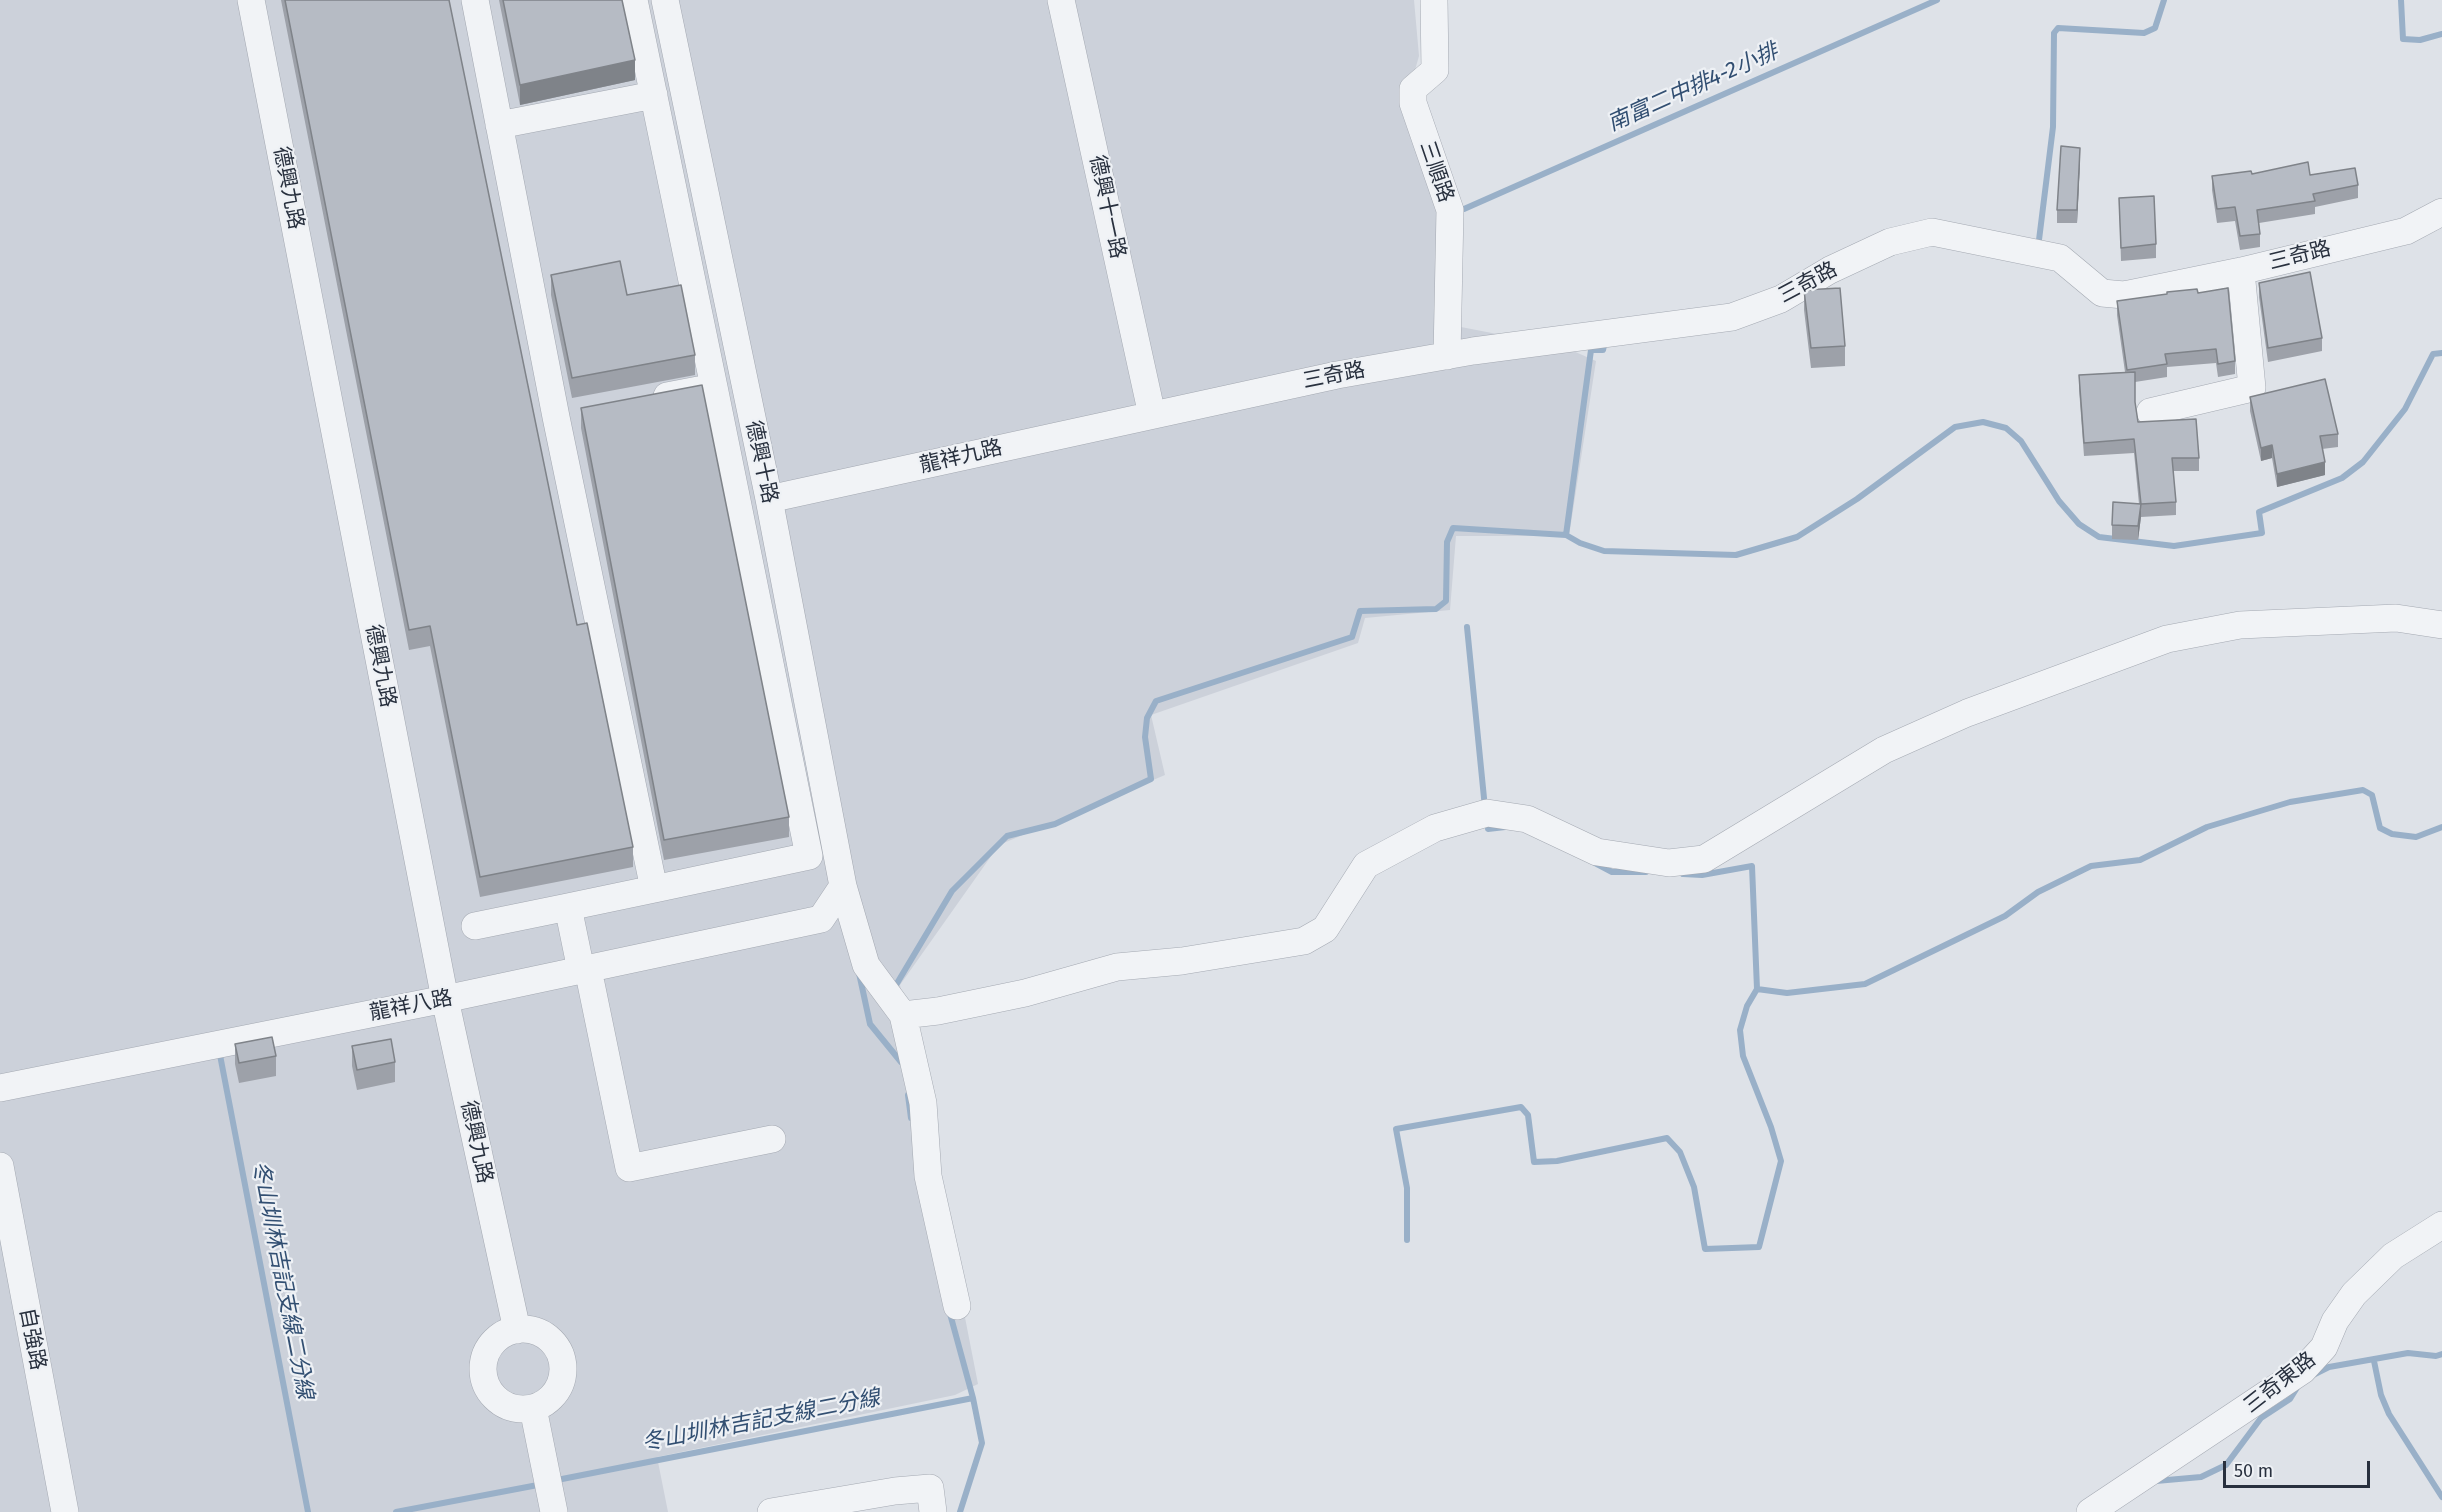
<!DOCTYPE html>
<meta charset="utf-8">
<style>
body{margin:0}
#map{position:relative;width:2442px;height:1512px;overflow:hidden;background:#dee2e8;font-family:"Fira Sans",sans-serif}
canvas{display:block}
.scale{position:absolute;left:2223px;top:1461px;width:147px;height:27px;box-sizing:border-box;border:3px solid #28303e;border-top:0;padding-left:8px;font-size:18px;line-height:21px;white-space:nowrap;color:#28303e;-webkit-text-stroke:4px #eef1f5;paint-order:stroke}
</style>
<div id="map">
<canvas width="2442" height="1512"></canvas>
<div class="scale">50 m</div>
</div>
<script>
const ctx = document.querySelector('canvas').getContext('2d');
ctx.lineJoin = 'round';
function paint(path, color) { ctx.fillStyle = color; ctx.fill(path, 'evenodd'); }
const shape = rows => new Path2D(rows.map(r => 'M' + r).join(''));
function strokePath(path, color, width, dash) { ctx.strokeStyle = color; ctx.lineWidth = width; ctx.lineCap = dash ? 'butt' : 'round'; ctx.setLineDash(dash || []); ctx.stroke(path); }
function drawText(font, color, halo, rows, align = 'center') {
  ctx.font = font + ' "Fira Sans","Noto Sans TC",sans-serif'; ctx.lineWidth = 4.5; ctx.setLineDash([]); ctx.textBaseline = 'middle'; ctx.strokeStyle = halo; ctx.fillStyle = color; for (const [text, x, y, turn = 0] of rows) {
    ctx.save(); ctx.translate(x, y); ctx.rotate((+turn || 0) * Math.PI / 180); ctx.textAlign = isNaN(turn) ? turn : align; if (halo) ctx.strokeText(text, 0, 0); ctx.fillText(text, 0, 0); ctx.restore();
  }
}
const built = shape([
 [0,0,1414,0,1419,56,1405,105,1443,208,1461,327,1564,347,1596,361,1569,536,1456,536,1450,610,1365,618,1358,643,1151,715,1165,775,999,845,900,985,978,1384,955,1395,657,1457,668,1512,0,1512]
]);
const stream = shape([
 [2401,0,2403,39,2420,40,2442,34],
 [1464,209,1937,0],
 [2038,248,2053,127,2054,33,2058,28,2144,33,2155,28,2164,0],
 [1566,535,1591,350,1603,350,1605,341],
 [1467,627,1485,808],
 [1488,829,1505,827],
 [1595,863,1612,872,1646,872],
 [1683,874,1702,875,1752,866,1757,989],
 [859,973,870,1024,901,1062],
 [893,990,952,891,1007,836,1055,824,1151,779,1145,737,1147,718,1156,701,1352,637,1360,611,1436,609,1446,601,1447,542,1453,528,1566,535,1580,543,1604,551,1736,555,1797,537,1857,499,1955,427,1983,422,2006,428,2021,441,2059,501,2079,524,2099,537,2174,546,2262,533,2259,512,2342,478,2363,462,2405,409,2433,354,2442,353],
 [220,1055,308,1512],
 [908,1095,911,1118],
 [1407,1240,1407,1188,1396,1129,1521,1107,1528,1115,1534,1162,1557,1161,1667,1138,1680,1152,1694,1187,1705,1249,1759,1247,1781,1161,1771,1127,1743,1056,1740,1030,1747,1006,1757,989,1787,993,1865,984,2005,916,2038,892,2091,866,2140,860,2207,827,2290,802,2363,790,2372,795,2380,828,2392,834,2416,837,2442,827],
 [949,1310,973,1398,982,1443,960,1512],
 [2374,1361,2381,1395,2389,1414,2442,1497],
 [2313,1375,2329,1367,2408,1353,2436,1356,2442,1354],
 [557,1480,973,1398],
 [2156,1481,2201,1477,2226,1465,2261,1418,2290,1399,2298,1386],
 [396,1512,543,1484]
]);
const minor = shape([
 [251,0,445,999,517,1330],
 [475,0,556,417,654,889,568,907],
 [634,0,714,387],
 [1061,0,1152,415],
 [1434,0,1435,70,1413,89,1413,103,1450,210,1447,356],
 [499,125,654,95],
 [2150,412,2252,388,2241,271],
 [769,499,1337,375,1473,351,1732,317,1781,299,1830,270,1890,242,1932,232,2060,258,2102,293,2124,295,2241,271,2406,231,2442,212],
 [843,886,866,965,903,1015,923,1103,928,1176,957,1306],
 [654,889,809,856,714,387,667,396],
 [475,926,568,907,581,970],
 [588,969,629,1168,772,1139],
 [903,1015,938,1011,1025,993,1117,967,1182,961,1304,941,1325,929,1366,865,1435,828,1487,813,1527,819,1597,852,1669,863,1704,859,1884,750,1967,713,2167,639,2240,625,2396,618,2442,625],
 [0,1088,445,999,821,919,843,886,769,499,665,0],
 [0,1166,65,1512],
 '483 1369a40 40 0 1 1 80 0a40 40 0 1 1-80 0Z',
 [533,1408,554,1512],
 [771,1512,895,1491,930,1488,933,1512],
 [2090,1512,2303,1370,2324,1347,2335,1321,2354,1294,2393,1256,2442,1225]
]);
const wall = shape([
 [281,0,449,0,577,625,633,847,633,867,480,897,430,646,409,650],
 [499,0,622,0,635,80,520,105],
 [2080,161,2077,223,2057,223,2057,210],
 [2252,174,2358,185,2358,198,2315,207,2315,214,2259,223,2260,234,2260,247,2240,250,2235,221,2217,223,2212,190,2212,176],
 [2119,198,2156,244,2156,258,2121,261],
 [551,275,627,295,695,355,695,375,572,398,551,295],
 [2259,283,2322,338,2322,351,2268,362,2259,297],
 [1804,290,1845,346,1845,366,1811,368,1804,310],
 [2198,293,2235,361,2235,374,2218,377,2216,363,2167,367,2167,377,2135,382,2135,402,2138,422,2199,458,2199,471,2173,471,2176,502,2176,515,2141,517,2138,540,2112,539,2112,525,2139,504,2134,453,2084,456,2079,389,2079,375,2125,372,2117,315,2117,301],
 [2250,397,2338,434,2338,447,2322,449,2325,475,2277,487,2272,458,2261,461,2250,411],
 [581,408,789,817,789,837,664,860,581,428],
 [235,1044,276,1056,276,1076,239,1083,235,1064],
 [352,1046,395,1062,395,1082,357,1090,352,1066]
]);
const shadedWall = shape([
 [635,60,635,80,520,105,520,85],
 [2080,148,2080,161,2077,223,2077,210],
 [2272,445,2272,458,2261,461,2261,448],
 [2325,462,2325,475,2277,487,2277,474],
 [2141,504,2141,517,2138,540,2138,526]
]);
const building = shape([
 [285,0,449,0,577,625,587,623,633,847,480,877,430,626,409,630,285,0],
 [503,0,622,0,635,60,520,85,503,0],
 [2061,146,2080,148,2077,210,2057,210,2061,146],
 [2308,162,2310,175,2355,168,2358,185,2313,194,2315,201,2257,210,2260,234,2240,236,2235,207,2217,209,2212,176,2251,171,2252,174,2308,162],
 [2154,196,2156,244,2121,248,2119,198,2154,196],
 [620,261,627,295,681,285,695,355,572,378,551,275,620,261],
 [2310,272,2322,338,2268,348,2259,283,2310,272],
 [1840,288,1845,346,1811,348,1804,290,1840,288],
 [2228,288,2235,361,2218,364,2216,349,2165,354,2167,364,2127,370,2117,301,2167,294,2167,292,2197,289,2198,293,2228,288],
 [2135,372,2135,402,2138,422,2196,419,2199,458,2172,458,2176,502,2141,504,2134,439,2084,443,2079,375,2135,372],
 [2325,379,2338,434,2320,436,2325,462,2277,474,2272,445,2261,448,2250,397,2325,379],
 [702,385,789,817,664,840,581,408,702,385],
 [2113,502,2141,504,2138,526,2112,525,2113,502],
 [272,1037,276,1056,239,1063,235,1044,272,1037],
 [391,1039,395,1062,357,1070,352,1046,391,1039]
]);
const streetNames = [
 ["三順路",1436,172,71],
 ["德興九路",288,188,79],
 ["德興十一路",1107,207,78],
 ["三奇路",2300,256,-14],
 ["三奇路",1808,283,-28],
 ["三奇路",1334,376,-11],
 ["龍祥九路",961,457,-13],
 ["德興十路",761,462,78],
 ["德興九路",380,666,79],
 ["龍祥八路",411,1006,-11],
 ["德興九路",476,1142,78],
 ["自強路",32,1339,79],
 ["三奇東路",2280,1383,-38]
];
const waterNames = [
 ["南富二中排4-2小排",1693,88,-24],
 ["冬山圳林吉記支線二分線",282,1280,79],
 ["冬山圳林吉記支線二分線",761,1421,-11]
];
paint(built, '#ccd1da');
strokePath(stream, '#99b0c8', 6);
strokePath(minor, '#a4a9b2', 28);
strokePath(minor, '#f1f3f6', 27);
paint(wall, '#9da1a9');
paint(shadedWall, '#7f8389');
paint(building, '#b6bbc4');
strokePath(building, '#7f8389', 1.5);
drawText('21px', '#28303e', '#eef1f5', streetNames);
drawText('italic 22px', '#324f72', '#eef1f5', waterNames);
</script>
